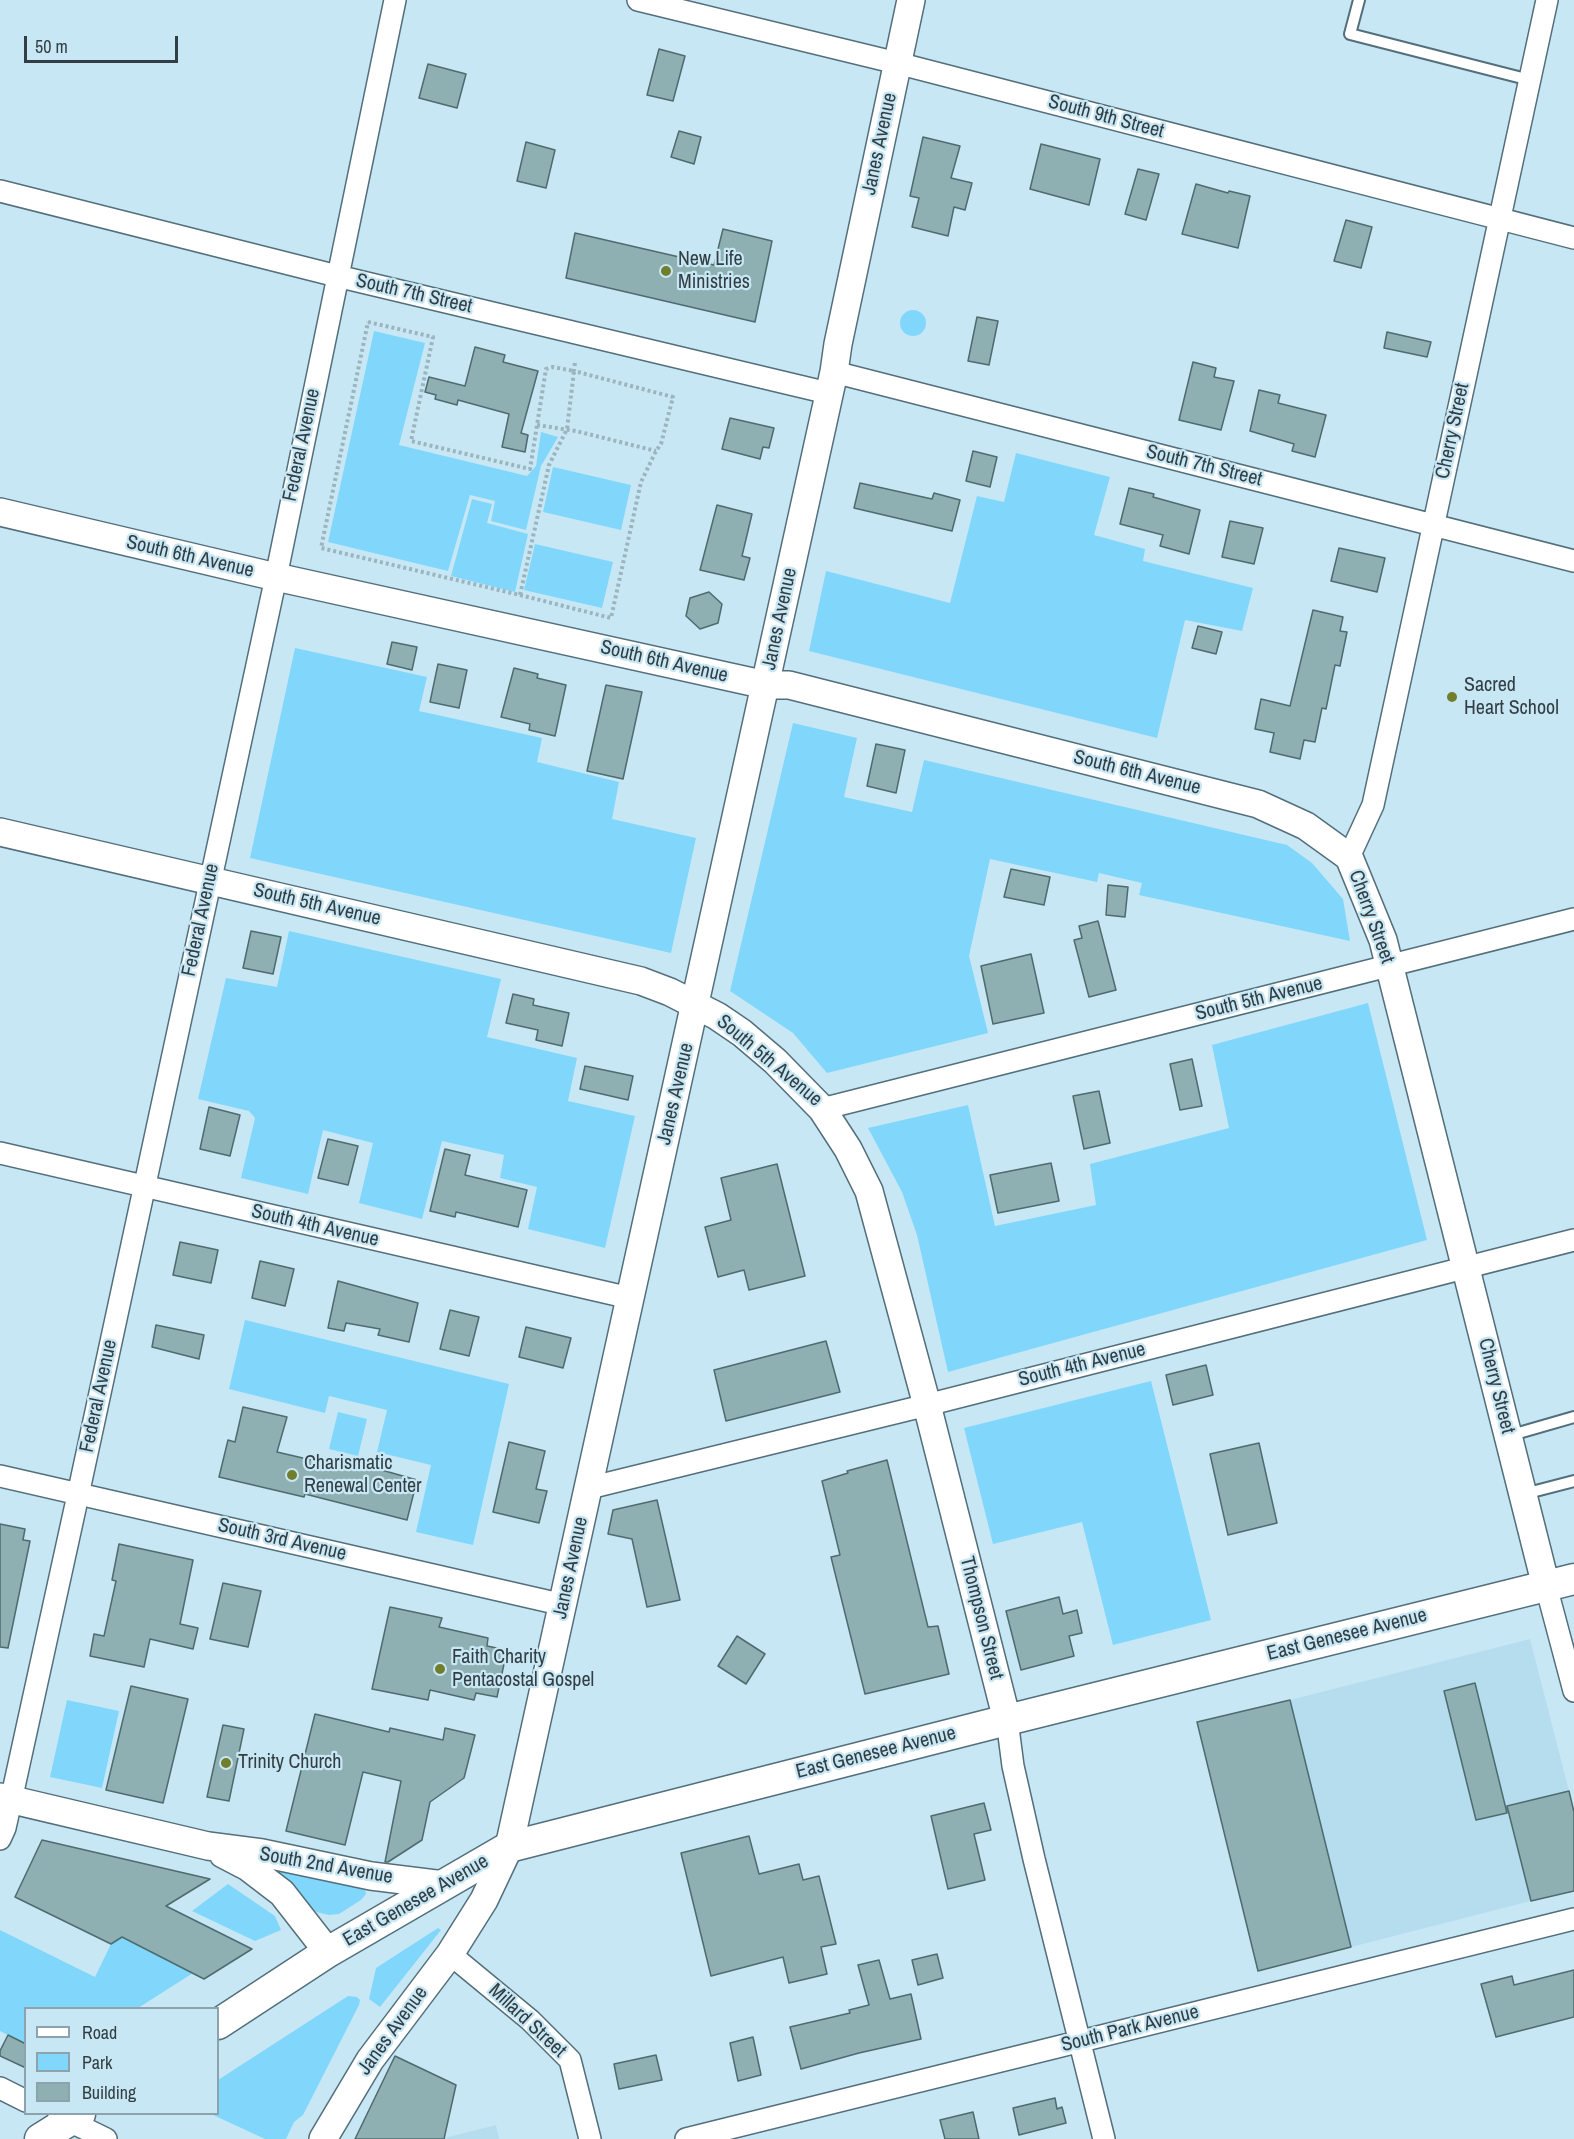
<!DOCTYPE html>
<style>
body{margin:0}
#map{position:relative;width:1574px;height:2139px;overflow:hidden;background:#c8e7f4;font-family:"Archivo Narrow",sans-serif}
canvas{display:block}
.legend{position:absolute;left:24px;top:2007px;width:195px;height:108px;box-sizing:border-box;background:#c8e7f4;border:2px solid #8ca3ad;margin:0;padding:8px 10px;list-style:none;font-size:18px;color:#323e43}
.legend li{display:flex;align-items:center;gap:12px;height:30px}
.legend b{width:30px;border:2px solid #8ca3ad}
.scale{position:absolute;left:24px;top:36px;width:154px;height:27px;box-sizing:border-box;border:3px solid #323e43;border-top:0;padding-left:8px;font-size:18px;line-height:21px;white-space:nowrap;color:#323e43;-webkit-text-stroke:4px #c8e7f4;paint-order:stroke}
</style>
<div id="map">
<canvas width="1574" height="2139"></canvas>
<ul class="legend">
<li><b style="height:8px;background:#fff"></b>Road</li>
<li><b style="height:16px;background:#80d7fb"></b>Park</li>
<li><b style="height:16px;background:#8eb0b3"></b>Building</li>
</ul>
<div class="scale">50 m</div>
</div>
<script>
const ctx = document.querySelector('canvas').getContext('2d');
ctx.lineJoin = 'round';
function paint(path, color) { ctx.fillStyle = color; ctx.fill(path, 'evenodd'); }
const shape = rows => new Path2D(rows.map(r => 'M' + r).join(''));
function strokePath(path, color, width, dash) { ctx.strokeStyle = color; ctx.lineWidth = width; ctx.lineCap = dash ? 'butt' : 'round'; ctx.setLineDash(dash || []); ctx.stroke(path); }
function drawText(font, color, halo, rows, align = 'center') {
  ctx.font = font + ' "Archivo Narrow",sans-serif'; ctx.lineWidth = 4.5; ctx.setLineDash([]); ctx.textBaseline = 'middle'; ctx.strokeStyle = halo; ctx.fillStyle = color; for (const [text, x, y, turn = 0] of rows) {
    ctx.save(); ctx.translate(x, y); ctx.rotate((+turn || 0) * Math.PI / 180); ctx.textAlign = isNaN(turn) ? turn : align; if (halo) ctx.strokeText(text, 0, 0); ctx.fillText(text, 0, 0); ctx.restore();
  }
}
const built = shape([
 [1530,1639,1569,1791,1507,1806,1531,1901,1351,1947,1290,1700],
 [496,2125,499,2139,444,2139,444,2138]
]);
const green = shape([
 '900 323a13 13 0 1 1 26 0a13 13 0 1 1-26 0Z',
 [374,331,425,343,399,445,527,476,536,466,541,432,558,437,541,466,526,530,491,521,495,501,470,495,448,571,328,542],
 [1016,453,1110,477,1094,535,1145,549,1143,561,1253,588,1242,631,1185,620,1157,738,809,651,826,571,950,603,977,496,1004,502],
 [553,467,631,485,621,530,543,512],
 [472,499,492,504,487,523,528,534,515,592,451,576],
 [535,544,613,562,602,608,524,590],
 [295,648,427,677,419,711,542,738,537,762,619,782,612,819,696,838,671,953,250,858],
 [793,723,857,738,844,797,912,812,924,760,1287,845,1312,863,1343,899,1350,941,1139,895,1142,883,1099,873,1097,882,990,859,969,956,988,1033,827,1073,793,1033,730,991],
 [289,931,501,979,487,1037,577,1058,568,1101,635,1116,605,1248,528,1229,537,1187,500,1178,504,1155,442,1141,422,1219,359,1203,373,1143,323,1130,308,1194,241,1178,255,1118,249,1111,198,1099,226,978,277,987],
 [1368,1003,1427,1240,948,1372,917,1235,902,1192,868,1128,968,1105,995,1226,1096,1205,1090,1164,1229,1128,1212,1045],
 [245,1320,509,1384,473,1545,416,1532,431,1465,377,1452,387,1410,329,1396,325,1413,229,1389],
 [1151,1381,1211,1620,1113,1645,1082,1522,993,1544,964,1428],
 [338,1412,367,1419,358,1456,329,1449],
 [67,1700,119,1711,102,1788,50,1777],
 [275,1866,364,1885,366,1894,361,1900,339,1914,329,1915,316,1912,277,1873],
 [228,1884,275,1916,281,1930,255,1941,192,1911],
 [438,1928,441,1930,380,2007,369,1999,376,1968],
 [0,1930,95,1977,111,1944,122,1937,193,1973,138,2008,26,2008,25,2039,23,2043,0,2031],
 [348,1996,357,1997,360,2000,359,2005,303,2115,294,2122,286,2139,265,2139,211,2114,218,2114,218,2080]
]);
const building = shape([
 [659,49,685,56,673,101,647,95,659,49],
 [428,64,466,74,457,108,419,98,428,64],
 [679,131,701,137,694,164,671,157,679,131],
 [923,137,960,146,951,178,972,183,965,210,954,207,948,236,912,227,919,198,910,196,923,137],
 [526,142,555,150,546,188,517,181,526,142],
 [1041,144,1100,159,1089,205,1030,189,1041,144],
 [1138,169,1159,174,1146,220,1125,214,1138,169],
 [1196,184,1228,193,1229,191,1250,196,1238,248,1182,234,1196,184],
 [1346,220,1372,227,1361,268,1334,261,1346,220],
 [723,229,772,241,755,322,566,278,575,233,714,265,723,229],
 [977,317,998,321,989,365,968,361,977,317],
 [1387,332,1431,342,1427,357,1384,348,1387,332],
 [475,347,505,355,503,362,538,371,521,433,528,435,525,452,502,447,509,414,458,400,457,405,435,399,436,395,425,392,429,377,465,386,475,347],
 [1193,362,1216,368,1214,377,1234,381,1221,430,1179,420,1193,362],
 [1259,390,1280,395,1278,403,1326,415,1315,457,1292,451,1294,444,1250,431,1259,390],
 [730,418,774,428,769,448,763,447,760,459,722,449,730,418],
 [973,451,997,457,990,487,966,481,973,451],
 [860,483,932,499,934,493,960,500,952,531,854,508,860,483],
 [1129,488,1154,494,1153,497,1200,510,1189,554,1160,546,1163,535,1120,524,1129,488],
 [717,505,752,514,742,556,750,558,744,580,700,570,717,505],
 [1230,521,1263,528,1254,564,1222,557,1230,521],
 [1339,548,1385,558,1377,592,1331,581,1339,548],
 [709,592,722,604,718,623,700,629,686,616,690,598,709,592],
 [1313,610,1343,617,1340,631,1347,632,1340,666,1335,665,1326,709,1322,708,1315,742,1304,740,1300,759,1270,752,1274,733,1255,729,1261,699,1290,706,1313,610],
 [1198,626,1222,632,1216,654,1192,648,1198,626],
 [392,642,417,647,412,670,387,664,392,642],
 [438,664,467,670,459,708,430,702,438,664],
 [514,668,538,674,537,678,566,685,555,736,529,730,530,724,501,717,514,668],
 [606,685,642,692,623,779,587,771,606,685],
 [876,744,905,750,896,793,867,786,876,744],
 [1011,869,1050,877,1044,905,1004,897,1011,869],
 [1108,885,1128,887,1125,917,1106,915,1108,885],
 [1098,921,1116,990,1089,997,1074,940,1082,938,1079,926,1098,921],
 [251,931,281,937,273,974,243,968,251,931],
 [1031,954,1044,1013,993,1024,981,966,1031,954],
 [513,994,534,999,533,1005,569,1013,562,1046,536,1040,538,1030,506,1023,513,994],
 [1192,1059,1202,1106,1180,1110,1170,1064,1192,1059],
 [585,1066,633,1076,628,1100,580,1089,585,1066],
 [1099,1091,1110,1143,1084,1149,1073,1096,1099,1091],
 [209,1107,240,1115,230,1156,200,1149,209,1107],
 [328,1139,358,1146,348,1185,318,1178,328,1139],
 [445,1149,470,1155,465,1175,527,1190,518,1227,456,1212,455,1217,430,1211,445,1149],
 [1051,1163,1059,1201,998,1213,990,1175,1051,1163],
 [777,1164,805,1276,749,1290,744,1270,718,1277,705,1227,731,1220,721,1178,777,1164],
 [180,1242,218,1250,211,1283,173,1275,180,1242],
 [260,1261,294,1269,285,1306,252,1298,260,1261],
 [338,1281,418,1303,409,1342,378,1335,380,1329,346,1323,344,1331,328,1328,338,1281],
 [450,1310,479,1317,469,1356,440,1349,450,1310],
 [156,1325,204,1335,199,1359,152,1347,156,1325],
 [526,1327,571,1338,563,1368,519,1357,526,1327],
 [826,1341,840,1392,726,1421,714,1370,826,1341],
 [1206,1365,1213,1395,1173,1405,1166,1375,1206,1365],
 [243,1407,287,1417,277,1452,333,1465,336,1457,417,1480,407,1520,305,1494,304,1497,219,1477,228,1440,235,1442,243,1407],
 [509,1442,545,1451,536,1489,547,1491,539,1523,493,1512,509,1442],
 [1259,1443,1277,1523,1228,1535,1210,1454,1259,1443],
 [887,1460,928,1627,938,1626,949,1674,865,1694,831,1557,840,1555,822,1481,848,1473,847,1471,887,1460],
 [657,1500,680,1600,647,1607,632,1539,608,1534,613,1510,657,1500],
 [0,1524,25,1529,23,1540,30,1541,8,1648,0,1647,0,1524],
 [119,1544,193,1560,180,1624,198,1628,193,1649,150,1639,144,1667,90,1656,94,1634,104,1636,116,1581,112,1580,119,1544],
 [223,1583,261,1591,248,1647,210,1639,223,1583],
 [1059,1597,1063,1614,1077,1610,1082,1633,1069,1636,1074,1656,1021,1670,1006,1611,1059,1597],
 [390,1607,442,1618,439,1627,488,1638,487,1646,507,1650,497,1697,476,1693,474,1700,430,1690,428,1700,372,1689,390,1607],
 [737,1636,765,1654,746,1684,718,1666,737,1636],
 [1475,1683,1507,1813,1476,1820,1444,1691,1475,1683],
 [131,1686,188,1699,163,1803,106,1790,131,1686],
 [1290,1700,1351,1947,1258,1971,1197,1722,1290,1700],
 [315,1714,389,1732,390,1728,443,1740,445,1728,475,1735,464,1778,430,1802,422,1840,388,1862,385,1862,401,1781,363,1772,345,1845,286,1831,315,1714],
 [223,1725,244,1729,229,1801,207,1797,223,1725],
 [1569,1791,1574,1812,1574,1891,1531,1901,1507,1806,1569,1791],
 [984,1803,991,1830,974,1834,985,1880,948,1889,931,1816,984,1803],
 [749,1836,759,1874,799,1864,803,1880,819,1876,836,1944,821,1947,827,1974,789,1983,783,1957,711,1976,681,1853,749,1836],
 [42,1840,210,1879,166,1906,252,1949,204,1979,122,1937,111,1944,15,1897,42,1840],
 [937,1954,943,1978,918,1985,912,1960,937,1954],
 [879,1960,890,1999,911,1994,921,2039,859,2053,801,2069,790,2027,850,2013,849,2010,869,2005,858,1965,879,1960],
 [1574,1970,1574,2017,1496,2037,1481,1984,1512,1976,1514,1985,1574,1970],
 [8,2035,26,2044,26,2068,0,2056,0,2051,8,2035],
 [753,2037,761,2075,738,2081,730,2043,753,2037],
 [656,2055,662,2080,619,2089,614,2064,656,2055],
 [395,2056,456,2085,444,2139,355,2139,395,2056],
 [1055,2098,1057,2109,1062,2107,1066,2123,1019,2135,1013,2108,1055,2098],
 [973,2112,979,2139,945,2139,940,2120,973,2112]
]);
const path = shape([
 [368,322,433,337,411,441,530,469,546,369,553,367,574,371,567,429,549,465,520,595,321,548,368,322],
 [537,425,576,431,656,451],
 [520,595,611,618,641,482,656,451,661,444,673,397,574,371,575,362]
]);
const service = shape([
 [1359,0,1350,34,1530,80],
 [1508,1436,1574,1417],
 [1524,1494,1574,1481]
]);
const minor = shape([
 [638,0,897,63,1574,238],
 [0,191,337,276,828,393],
 [834,372,1574,561],
 [1349,857,1373,805,1547,0],
 [822,1109,1574,919],
 [0,1153,630,1298],
 [0,1476,564,1605],
 [589,1488,927,1405,1574,1240],
 [1546,1586,1574,1691],
 [1007,1720,1013,1766,1034,1859,1104,2139],
 [0,1839,5,1828,78,1495,276,577,395,0],
 [450,1954,530,2020,570,2060,590,2139],
 [0,2088,26,2101],
 [59,2116,106,2139],
 [686,2139,1574,1919]
]);
const tertiary = shape([
 [0,512,276,577,766,685,789,685,1258,804,1306,826,1349,857,1383,940,1546,1586],
 [0,832,641,981,670,992,717,1016,742,1033,775,1061,822,1109,848,1149,869,1191,927,1405,1007,1720],
 [0,1797,208,1846,262,1853,371,1876,444,1885],
 [223,1854,248,1867,282,1893,328,1952],
 [323,2139,370,2060,450,1954,484,1900,509,1847,834,372,838,344,911,0]
]);
const secondary = shape([
 [218,2024,328,1952,509,1847,1007,1720,1574,1579],
 [40,2139,80,2114]
]);
const markers = [
 [666,271,6,"#717e2b"],
 [1452,697,6,"#717e2b"],
 [292,1475,6,"#717e2b"],
 [440,1669,6,"#717e2b"],
 [226,1763,6,"#717e2b"]
];
const streetNames = [
 ["South 9th Street",1106,117,15],
 ["Janes Avenue",880,144,-78],
 ["South 7th Street",414,294,13],
 ["Cherry Street",1453,431,-78],
 ["Federal Avenue",302,445,-78],
 ["South 7th Street",1204,466,14],
 ["South 6th Avenue",190,557,13],
 ["Janes Avenue",780,619,-78],
 ["South 6th Avenue",664,662,13],
 ["South 6th Avenue",1137,773,14],
 ["South 5th Avenue",317,905,13],
 ["Cherry Street",1371,917,70],
 ["Federal Avenue",201,920,-78],
 ["South 5th Avenue",1259,999,-14],
 ["South 5th Avenue",769,1061,40],
 ["Janes Avenue",676,1094,-77],
 ["South 4th Avenue",315,1226,13],
 ["South 4th Avenue",1082,1365,-14],
 ["Cherry Street",1496,1386,76],
 ["Federal Avenue",99,1396,-78],
 ["South 3rd Avenue",282,1540,13],
 ["Janes Avenue",571,1568,-78],
 ["Thompson Street",981,1618,76],
 ["East Genesee Avenue",1347,1635,-14],
 ["East Genesee Avenue",876,1753,-14],
 ["South 2nd Avenue",326,1866,10],
 ["East Genesee Avenue",416,1901,-30],
 ["Millard Street",527,2021,43],
 ["South Park Avenue",1130,2029,-14],
 ["Janes Avenue",393,2031,-54]
];
const poiNames = [
 ["New Life",678,260],
 ["Ministries",678,283],
 ["Sacred",1464,686],
 ["Heart School",1464,709],
 ["Charismatic",304,1464],
 ["Renewal Center",304,1487],
 ["Faith Charity",452,1658],
 ["Pentacostal Gospel",452,1681],
 ["Trinity Church",238,1763]
];
paint(built, '#b6ddee');
paint(green, '#80d7fb');
paint(building, '#8eb0b3');
strokePath(building, '#4c6c6f', 1.5);
strokePath(service, '#536f7b', 14);
strokePath(minor, '#536f7b', 24);
strokePath(tertiary, '#536f7b', 30);
strokePath(secondary, '#536f7b', 33);
strokePath(path, '#9bb4be', 4, [3, 3]);
strokePath(service, '#fff', 10);
strokePath(minor, '#fff', 21);
strokePath(tertiary, '#fff', 27);
strokePath(secondary, '#fff', 30);
for (const [x, y, r, color] of markers) { const dot = new Path2D(); dot.arc(x, y, r, 0, 2 * Math.PI); ctx.fillStyle = color; ctx.fill(dot); strokePath(dot, '#c8e7f4', 2); }
drawText('20px', '#323e43', '#c8e7f4', streetNames);
drawText('20px', '#323e43', '#c8e7f4', poiNames, 'left');
</script>
